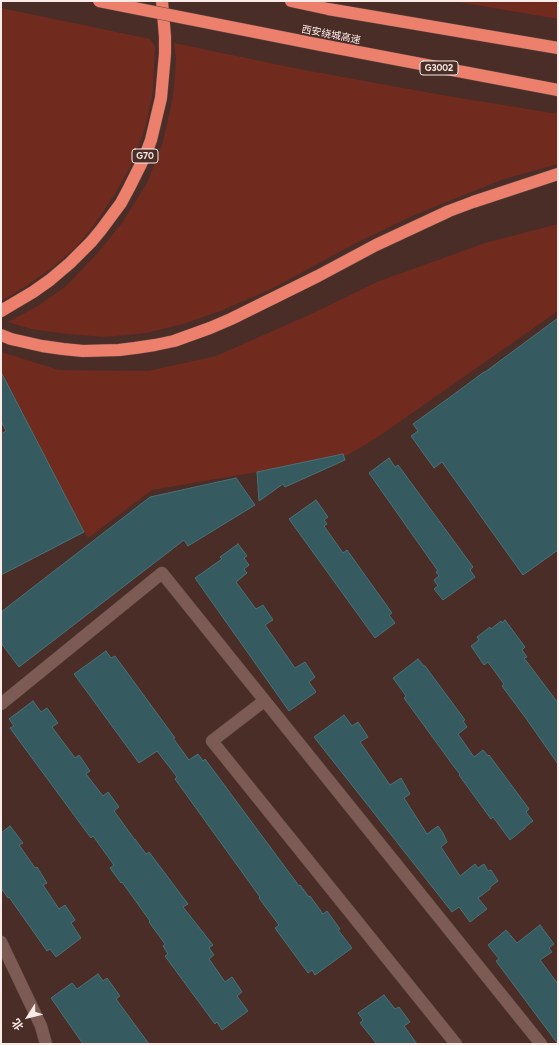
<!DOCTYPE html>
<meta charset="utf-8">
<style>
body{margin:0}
#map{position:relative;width:559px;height:1045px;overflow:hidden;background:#4a2d27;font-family:Figtree,"Noto Sans SC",sans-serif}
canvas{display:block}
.frame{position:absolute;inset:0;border:2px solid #fcece9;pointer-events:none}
.north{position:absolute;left:8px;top:997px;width:40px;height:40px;-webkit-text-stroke:3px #4a2d27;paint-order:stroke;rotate:234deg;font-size:11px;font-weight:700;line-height:16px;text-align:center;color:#fcece9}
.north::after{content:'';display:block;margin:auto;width:14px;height:18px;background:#fcece9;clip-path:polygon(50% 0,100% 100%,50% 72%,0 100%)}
</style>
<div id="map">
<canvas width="559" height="1045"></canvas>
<div class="frame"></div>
<div class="north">北</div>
</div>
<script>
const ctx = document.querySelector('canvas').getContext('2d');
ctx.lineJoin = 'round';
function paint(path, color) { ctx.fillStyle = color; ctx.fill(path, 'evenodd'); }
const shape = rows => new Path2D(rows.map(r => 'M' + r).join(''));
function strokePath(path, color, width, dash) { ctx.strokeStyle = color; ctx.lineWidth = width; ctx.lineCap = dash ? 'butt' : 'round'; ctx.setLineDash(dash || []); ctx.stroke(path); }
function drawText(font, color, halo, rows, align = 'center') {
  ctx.font = font + ' Figtree,"Noto Sans SC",sans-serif'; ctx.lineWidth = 3; ctx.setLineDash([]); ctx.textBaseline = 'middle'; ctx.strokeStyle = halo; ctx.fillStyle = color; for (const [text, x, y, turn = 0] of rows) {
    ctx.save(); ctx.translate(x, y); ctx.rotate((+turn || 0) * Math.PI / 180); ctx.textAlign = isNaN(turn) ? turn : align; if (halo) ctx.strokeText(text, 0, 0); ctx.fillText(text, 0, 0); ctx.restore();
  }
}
const green = shape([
 [452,1,558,1,558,19],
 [1,8,150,39,155,46,153,90,146,125,133,162,115,194,94,225,76,247,53,267,26,286,1,301],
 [174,43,299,69,436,94,558,114,558,164,504,179,414,215,354,244,271,289,223,310,183,324,146,333,105,337,67,334,31,329,8,322,36,307,65,287,96,255,122,223,147,183,163,142,173,96,176,61],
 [558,224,558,311,375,439,344,457,152,490,88,538,1,383,1,352,59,370,148,371,216,356,309,315,377,282,485,243]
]);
const building = shape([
 [558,318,558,550,523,575,442,462,434,468,411,436,418,431,413,424,457,392,484,372,485,372,558,318],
 [1,372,84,532,1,575,1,434,6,431,1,421,1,372],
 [343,454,345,460,285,487,283,484,259,501,257,472,343,454],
 [389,458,395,467,398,465,473,567,470,570,475,577,443,600,434,589,438,586,434,580,439,576,436,572,438,571,369,473,389,458],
 [236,478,255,505,188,546,184,540,19,667,1,643,1,612,150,497,236,478],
 [316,500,328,517,324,520,327,524,324,526,343,553,347,550,392,613,389,615,395,623,375,638,289,519,316,500],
 [238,544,247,556,244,558,249,565,244,569,247,573,236,582,256,609,263,605,273,620,265,625,295,668,305,662,315,677,309,682,316,692,289,711,195,578,222,559,220,557,238,544],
 [505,620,525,647,522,650,527,657,524,658,558,703,558,764,525,717,502,686,504,684,488,662,484,665,471,646,479,640,477,637,490,627,491,629,501,621,502,623,505,620],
 [106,651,111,658,115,656,175,738,173,738,189,760,198,754,203,761,205,759,299,886,300,885,309,897,310,896,323,914,327,911,340,929,338,930,352,948,315,975,312,970,308,973,275,928,279,925,259,898,260,897,175,779,177,777,157,751,139,763,74,674,106,651],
 [418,659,424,666,425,666,465,720,463,721,467,727,458,734,474,757,483,750,488,756,489,755,529,809,526,812,533,821,525,827,525,828,510,840,493,817,491,819,459,775,460,774,455,768,404,698,406,696,393,678,418,659],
 [33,701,41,712,47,708,58,723,52,727,75,758,79,755,90,771,86,774,103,796,108,792,119,807,114,811,135,840,135,839,146,854,149,852,188,904,183,907,213,945,209,948,214,955,209,959,225,982,232,977,242,992,237,996,248,1011,222,1030,217,1022,215,1024,165,956,168,954,163,946,165,944,149,922,150,921,122,882,121,883,110,868,114,865,93,836,91,838,85,830,10,728,14,726,9,719,33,701],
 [344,715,352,726,358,722,368,737,360,742,390,785,401,778,410,794,404,798,427,834,438,826,443,833,447,842,441,847,460,876,475,864,478,868,484,864,488,871,491,870,498,881,490,887,490,889,478,898,487,909,470,922,459,907,452,912,314,737,344,715],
 [10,826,23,843,19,845,35,868,37,867,47,883,43,885,59,909,65,905,75,920,71,923,81,938,56,957,50,949,47,951,9,897,8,898,1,888,1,833,10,826],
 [540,925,554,944,549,948,552,952,540,960,558,984,558,1044,496,961,499,959,488,945,506,930,517,943,540,925],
 [98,974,103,981,107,978,120,996,116,999,149,1044,83,1044,51,998,72,983,77,989,98,974],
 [384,995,395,1009,399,1007,410,1022,404,1026,417,1044,377,1044,360,1023,363,1020,358,1013,384,995]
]);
const minor = shape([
 [264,701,212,741,456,1044],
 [1,704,162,573,541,1044],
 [1,942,41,1026,46,1044]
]);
const highway = shape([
 [291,1,328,9,558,48],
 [321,45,558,90],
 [1,311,33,292,50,280,70,263,91,242,101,230,121,203,129,188,145,156,151,140,161,98,165,54,165,37,162,1],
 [1,335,11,339,42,346,63,349,83,351,119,350,135,348,155,345,174,341,210,328,231,319,318,276,376,245,449,211,473,202,558,174]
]);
const highwayBridge = shape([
 [99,1,321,45]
]);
const shields = [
 [439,68,38],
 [145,156,26]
];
const shieldNames = [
 ["G3002",439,68],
 ["G70",145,156]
];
const streetNames = [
 ["西安绕城高速",331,35,11]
];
paint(green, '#712a1e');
paint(building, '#355b61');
strokePath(building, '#497177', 1);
strokePath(minor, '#604944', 13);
strokePath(highway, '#604944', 13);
strokePath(minor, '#7c5b54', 12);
strokePath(highway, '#ed806c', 12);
strokePath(highwayBridge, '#604944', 13, []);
strokePath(highwayBridge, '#ed806c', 12);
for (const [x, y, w] of shields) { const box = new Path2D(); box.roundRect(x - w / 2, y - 7, w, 14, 3); ctx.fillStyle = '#4a2d27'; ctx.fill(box); strokePath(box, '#fcece9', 1); }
drawText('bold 9px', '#fcece9', null, shieldNames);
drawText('10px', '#fcece9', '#4a2d27', streetNames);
</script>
